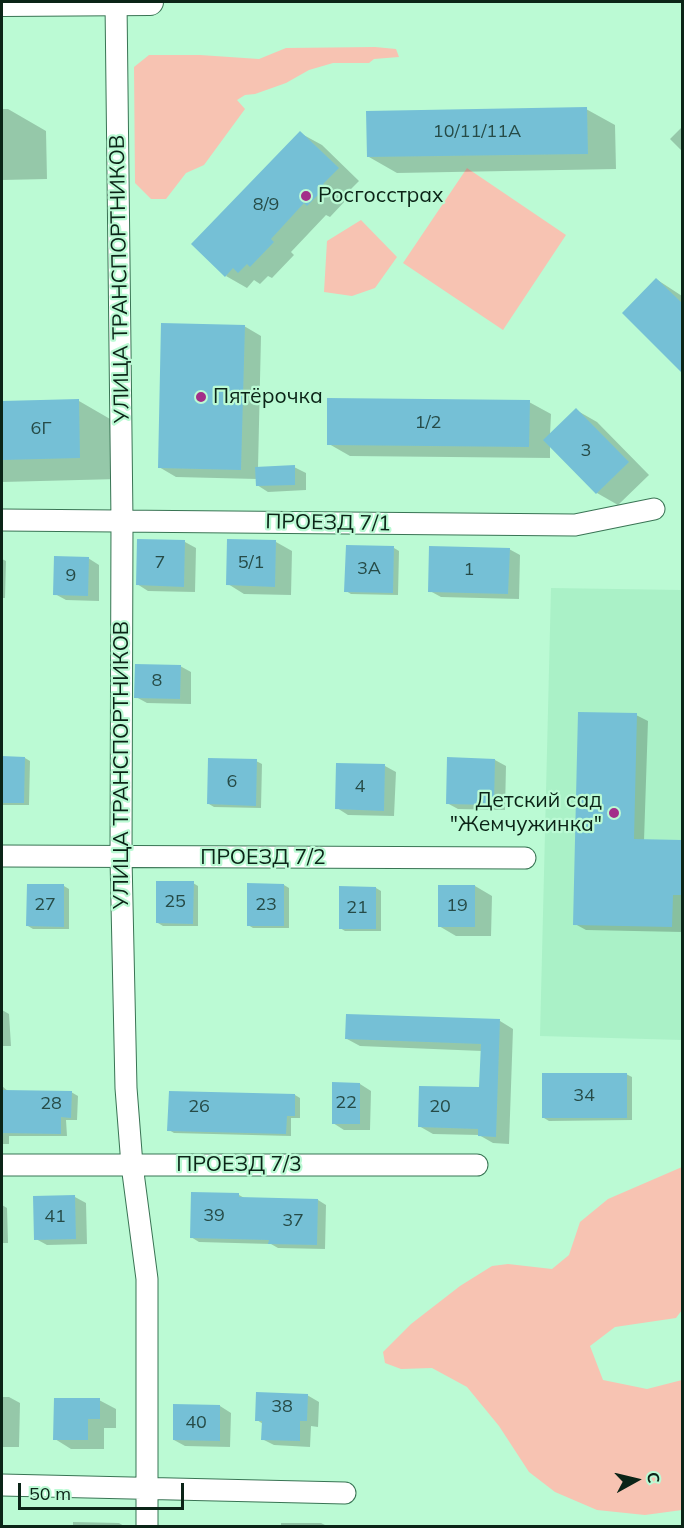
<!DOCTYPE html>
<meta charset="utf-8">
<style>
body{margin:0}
#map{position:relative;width:684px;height:1528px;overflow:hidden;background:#bbfad4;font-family:Mulish,sans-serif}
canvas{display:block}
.frame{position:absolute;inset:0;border:3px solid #0b2417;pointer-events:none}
.north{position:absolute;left:606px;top:1450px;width:60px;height:60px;-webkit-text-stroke:4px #bbfad4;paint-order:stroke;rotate:82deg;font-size:16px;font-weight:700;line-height:24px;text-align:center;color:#0b2417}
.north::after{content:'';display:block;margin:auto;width:21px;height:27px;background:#0b2417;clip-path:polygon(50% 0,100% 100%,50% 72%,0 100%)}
.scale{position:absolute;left:18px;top:1483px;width:166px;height:27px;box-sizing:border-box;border:3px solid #0b2417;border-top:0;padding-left:8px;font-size:18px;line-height:21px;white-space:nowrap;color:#0b2417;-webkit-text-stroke:4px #bbfad4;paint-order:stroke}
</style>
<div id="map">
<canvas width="684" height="1528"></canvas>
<div class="frame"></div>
<div class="north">С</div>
<div class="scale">50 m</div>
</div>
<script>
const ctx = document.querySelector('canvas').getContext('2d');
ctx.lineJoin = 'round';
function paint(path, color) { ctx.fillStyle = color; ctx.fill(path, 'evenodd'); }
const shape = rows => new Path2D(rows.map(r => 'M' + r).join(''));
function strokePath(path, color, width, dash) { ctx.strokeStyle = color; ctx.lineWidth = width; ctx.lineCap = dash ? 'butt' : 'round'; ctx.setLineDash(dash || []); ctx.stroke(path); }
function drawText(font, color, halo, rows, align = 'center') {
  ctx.font = font + ' Mulish,sans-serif'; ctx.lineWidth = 4.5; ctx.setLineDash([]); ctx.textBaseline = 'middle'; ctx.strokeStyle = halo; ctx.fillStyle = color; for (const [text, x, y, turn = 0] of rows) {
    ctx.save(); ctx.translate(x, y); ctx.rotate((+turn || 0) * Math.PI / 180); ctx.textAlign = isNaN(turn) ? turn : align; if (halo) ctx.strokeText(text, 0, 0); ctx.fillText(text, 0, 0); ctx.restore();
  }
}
const built = shape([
 [551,588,682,590,682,1040,540,1036]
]);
const green = shape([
 [375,47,396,49,399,57,374,59,369,63,333,63,309,70,286,83,255,94,245,95,237,100,245,109,204,165,186,173,166,199,151,199,135,183,134,67,149,55,200,55,259,59,286,48],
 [467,168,566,235,503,330,403,263],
 [361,220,397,257,375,288,352,296,324,292,327,241],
 [682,1167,682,1310,676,1318,615,1327,590,1346,603,1380,647,1389,682,1380,682,1510,645,1515,597,1510,555,1492,529,1472,499,1426,467,1387,432,1368,401,1369,385,1363,383,1352,411,1324,460,1286,492,1266,508,1264,552,1269,569,1255,580,1222,608,1199]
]);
const shadow = shape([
 [2,109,8,109,46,131,47,179,2,180],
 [586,109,615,125,616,169,397,173,369,157],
 [682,127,682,151,670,139],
 [300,133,322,145,359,181,343,197,346,200,330,217,326,215,291,252,294,255,272,278,268,276,260,284,254,280,247,288,226,276],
 [656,279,682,296,682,371,624,313],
 [244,326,261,336,258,468,294,467,306,473,306,490,268,492,257,485,257,479,176,477,159,467],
 [79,401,117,423,118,479,2,482,2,402],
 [529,402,551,414,550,435,576,410,597,422,649,475,618,505,597,493,550,445,550,458,350,456,329,444],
 [185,542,196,548,195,592,148,591,137,584],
 [276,542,292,551,291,595,244,594,228,584],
 [394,548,399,551,398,595,351,594,346,591],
 [509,549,520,555,519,599,441,597,430,591],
 [88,558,99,565,99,601,66,600,55,594],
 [2,559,6,561,5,598,2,598],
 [180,666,191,672,191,704,147,703,136,697],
 [636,715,648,721,644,841,682,842,682,932,586,930,575,924],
 [2,758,25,758,30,761,29,805,2,805],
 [495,760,506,766,505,810,458,809,447,803],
 [256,761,262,764,261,808,214,807,209,804],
 [385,766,396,772,394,816,348,815,337,808],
 [193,883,198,886,198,926,163,926,158,923],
 [284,885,289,888,289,928,253,928,248,925],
 [64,886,69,889,69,929,33,929,28,926],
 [475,886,492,896,491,936,456,936,439,926],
 [376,888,381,891,381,931,345,931,340,928],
 [2,1010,9,1014,11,1046,2,1046],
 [500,1021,513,1029,509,1144,493,1143,479,1135,433,1134,419,1126,481,1089,482,1051,360,1046,347,1039],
 [626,1074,632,1077,632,1120,549,1121,544,1118],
 [360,1084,371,1091,370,1130,344,1130,333,1123],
 [2,1086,9,1092,71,1092,78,1096,77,1120,66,1120,67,1136,9,1136,9,1144,2,1144],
 [295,1095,300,1098,300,1118,291,1118,291,1136,174,1133,169,1130],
 [239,1195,246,1199,318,1200,326,1205,325,1249,278,1248,271,1244,199,1242,191,1237],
 [75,1197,86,1203,87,1244,47,1245,36,1239],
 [2,1205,7,1208,8,1243,2,1243],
 [307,1395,319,1402,318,1427,311,1426,310,1447,274,1445,262,1439,263,1424,257,1420],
 [2,1397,9,1397,20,1403,19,1447,2,1447],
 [99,1400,116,1409,116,1428,104,1428,104,1449,71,1449,55,1439],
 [220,1406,231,1413,230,1447,185,1446,174,1440],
 [73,1522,119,1523,124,1526,73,1526],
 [281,1523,321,1523,327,1526,281,1526]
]);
const building = shape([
 [587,107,588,154,367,157,366,111],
 [300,131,339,168,323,184,326,187,307,206,304,203,271,239,274,242,250,267,247,264,238,273,233,268,225,277,191,244],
 [656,278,682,303,682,373,622,313],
 [161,323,245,325,241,470,158,468],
 [327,398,530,400,529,447,327,445],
 [79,399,80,458,2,460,2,401],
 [576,408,629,462,596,494,543,440],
 [295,465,295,485,256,486,255,467],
 [137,539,185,540,184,587,136,585],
 [227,539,276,540,275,587,226,585],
 [346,545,394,546,393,593,344,592],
 [429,546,510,548,508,594,428,592],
 [54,556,89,557,88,596,53,595],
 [135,664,181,665,180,699,134,698],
 [578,712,637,713,634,839,682,840,682,895,673,895,672,927,573,925],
 [2,756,25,757,24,803,2,803],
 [447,757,495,759,494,805,446,804],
 [208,758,257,759,256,806,207,804],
 [336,763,385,764,384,811,335,809],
 [156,881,194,881,193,924,156,923],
 [247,883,284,884,284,926,247,926],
 [27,884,64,884,64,927,26,926],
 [438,885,475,885,475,927,438,927],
 [339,886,376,887,376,929,339,929],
 [346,1014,500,1019,496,1137,478,1136,478,1129,418,1127,419,1086,479,1087,481,1044,345,1039],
 [542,1073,627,1073,627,1118,542,1118],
 [332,1082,360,1083,360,1124,332,1124],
 [2,1090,72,1091,71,1118,61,1117,61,1134,2,1133],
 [169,1091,295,1094,295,1116,287,1116,286,1134,167,1131],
 [191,1192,239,1193,239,1197,318,1199,317,1245,268,1244,269,1240,190,1238],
 [75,1195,76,1239,34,1240,33,1196],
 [256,1392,308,1394,307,1421,300,1421,300,1441,261,1440,262,1421,255,1421],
 [54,1398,100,1398,100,1419,88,1419,88,1440,53,1440],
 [173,1404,220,1405,220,1441,173,1440]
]);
const minor = shape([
 [116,2,122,521,121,858,126,1088,132,1165,147,1279,147,1526],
 [2,520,575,525,654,509],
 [2,856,525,858],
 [2,1165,477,1165],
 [2,1485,345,1493]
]);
const tertiary = shape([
 [2,3,150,2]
]);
const markers = [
 [306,196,6,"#a32f89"],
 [201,397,6,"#a32f89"],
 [614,813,6,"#a32f89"]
];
const numberNames = [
 ["10/11/11А",477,132],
 ["8/9",266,205],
 ["1/2",428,423],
 ["6Г",41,429],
 ["3",586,451],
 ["7",160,563],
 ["5/1",251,563],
 ["3А",369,569],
 ["1",469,570],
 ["9",71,576],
 ["8",157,681],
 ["6",232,782],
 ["4",360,787],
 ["25",175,902],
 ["27",45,905],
 ["23",266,905],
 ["19",457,906],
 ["21",357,908],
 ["34",584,1096],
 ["22",346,1103],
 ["28",51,1104],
 ["26",199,1107],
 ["20",440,1107],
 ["39",214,1216],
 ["41",55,1217],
 ["37",293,1221],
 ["38",282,1407],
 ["40",196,1423]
];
const poiNames = [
 ["Росгосстрах",318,196],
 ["Пятёрочка",213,397],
 ["Детский сад",602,801,"right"],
 ["\"Жемчужинка\"",602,825,"right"]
];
const streetNames = [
 ["УЛИЦА ТРАНСПОРТНИКОВ",120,279,-91],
 ["ПРОЕЗД 7/1",328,523,1],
 ["УЛИЦА ТРАНСПОРТНИКОВ",122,765,-90],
 ["ПРОЕЗД 7/2",263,858],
 ["ПРОЕЗД 7/3",239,1165]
];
paint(built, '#aaf1c7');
paint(green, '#f7c3b2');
paint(shadow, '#0003');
paint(building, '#75c0d6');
strokePath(minor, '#397454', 23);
strokePath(tertiary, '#397454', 28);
strokePath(minor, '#fff', 21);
strokePath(tertiary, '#fff', 26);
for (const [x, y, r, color] of markers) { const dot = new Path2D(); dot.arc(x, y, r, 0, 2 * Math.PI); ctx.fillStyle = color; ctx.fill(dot); strokePath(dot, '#bbfad4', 2); }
drawText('18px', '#264b47', null, numberNames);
drawText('21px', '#0b2417', '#bbfad4', poiNames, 'left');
drawText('21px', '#0b2417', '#bbfad4', streetNames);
</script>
